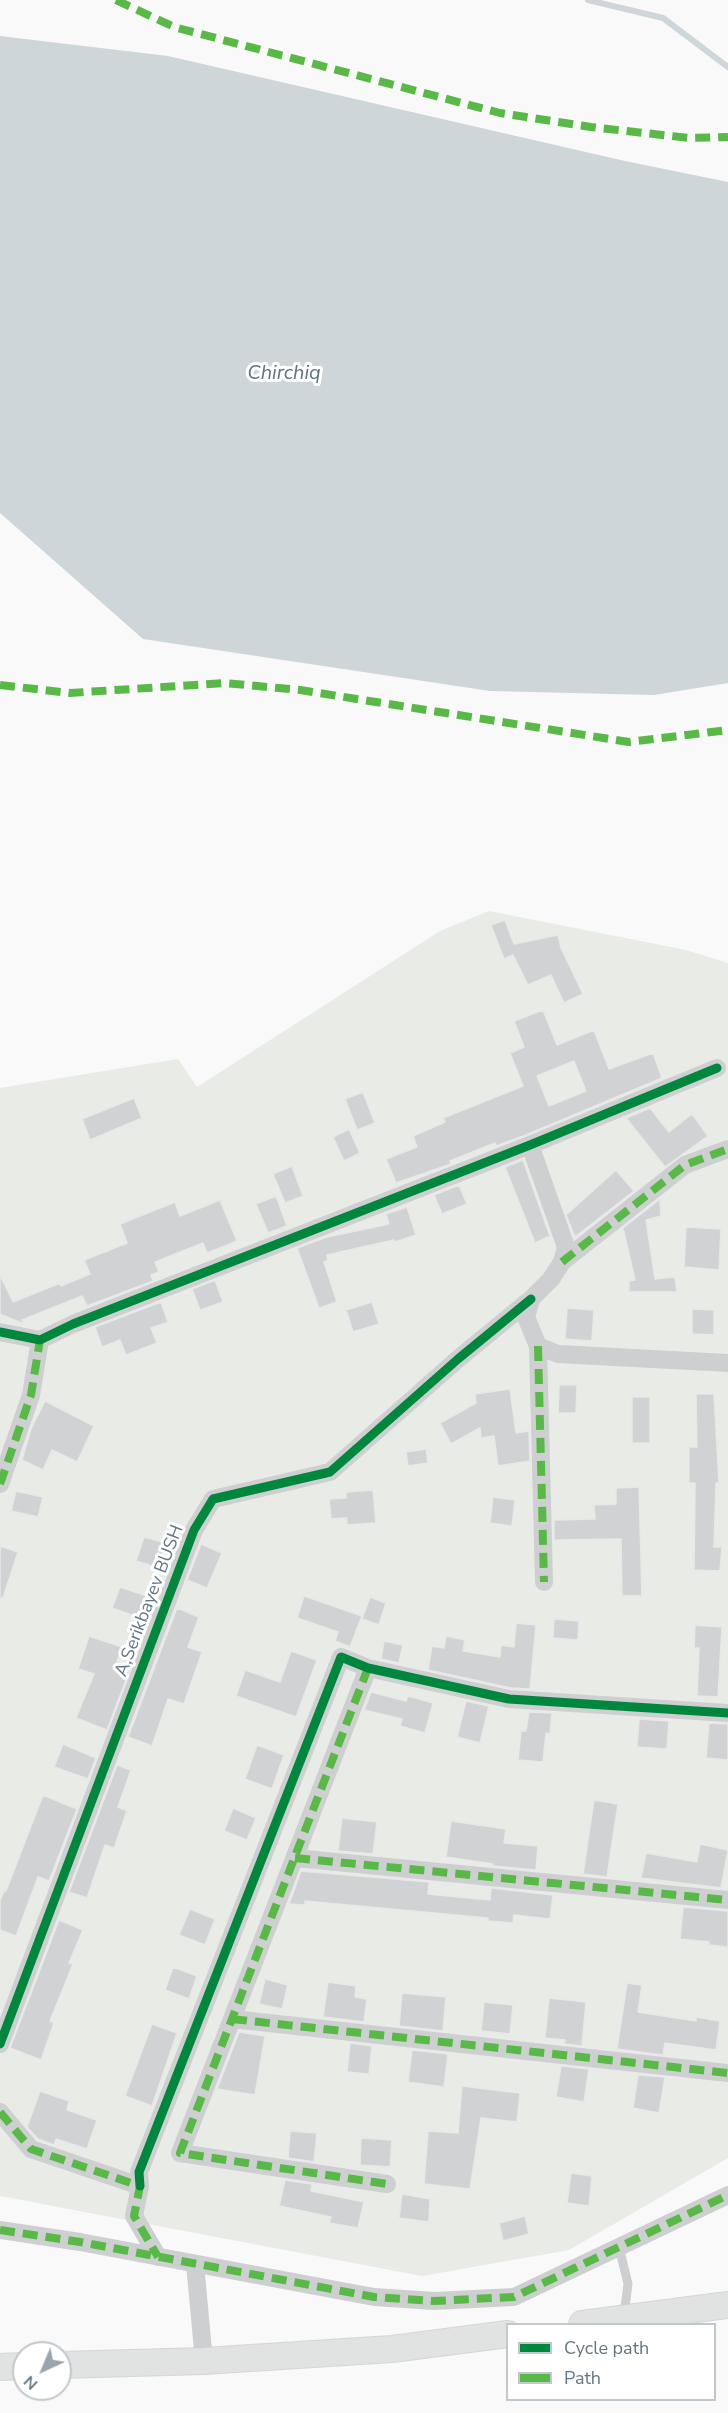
<!DOCTYPE html>
<style>
body{margin:0}
#map{position:relative;width:728px;height:2413px;overflow:hidden;background:#f9f9f9;font-family:"Nunito Sans",sans-serif}
canvas{display:block}
.legend{position:absolute;left:506px;top:2323px;width:210px;height:78px;box-sizing:border-box;background:#fff;border:2px solid #c1c8cd;margin:0;padding:8px 10px;list-style:none;font-size:18px;color:#657683}
.legend li{display:flex;align-items:center;gap:12px;height:30px}
.legend b{width:30px;border:2px solid #c1c8cd}
.north{position:absolute;left:12px;top:2341px;width:60px;height:60px;box-sizing:border-box;background:#fff;border:2px solid #c1c8cd;border-radius:50%;rotate:224deg;font-size:16px;font-weight:700;line-height:24px;text-align:center;color:#657683}
.north::after{content:'';display:block;margin:auto;width:21px;height:27px;background:#99a4ac;clip-path:polygon(50% 0,100% 100%,50% 72%,0 100%)}
</style>
<div id="map">
<canvas width="728" height="2413"></canvas>
<ul class="legend">
<li><b style="height:8px;background:#00873e"></b>Cycle path</li>
<li><b style="height:8px;background:#58b947"></b>Path</li>
</ul>
<div class="north">N</div>
</div>
<script>
const ctx = document.querySelector('canvas').getContext('2d');
ctx.lineJoin = 'round';
function paint(path, color) { ctx.fillStyle = color; ctx.fill(path, 'evenodd'); }
const shape = rows => new Path2D(rows.map(r => 'M' + r).join(''));
function strokePath(path, color, width, dash) { ctx.strokeStyle = color; ctx.lineWidth = width; ctx.lineCap = dash ? 'butt' : 'round'; ctx.setLineDash(dash || []); ctx.stroke(path); }
function drawText(font, color, halo, rows, align = 'center') {
  ctx.font = font + ' "Nunito Sans",sans-serif'; ctx.lineWidth = 6; ctx.setLineDash([]); ctx.textBaseline = 'middle'; ctx.strokeStyle = halo; ctx.fillStyle = color; for (const [text, x, y, turn = 0] of rows) {
    ctx.save(); ctx.translate(x, y); ctx.rotate((+turn || 0) * Math.PI / 180); ctx.textAlign = isNaN(turn) ? turn : align; if (halo) ctx.strokeText(text, 0, 0); ctx.fillText(text, 0, 0); ctx.restore();
  }
}
const green = shape([
 [489,911,686,950,728,963,728,2158,569,2250,422,2276,0,2196,0,1088,178,1059,197,1087,440,931]
]);
const water = shape([
 [0,36,168,56,625,161,728,182,728,683,654,695,490,691,143,639,0,513]
]);
const stream = shape([
 [588,0,663,18,728,67]
]);
const building = shape([
 [505,920,514,944,558,935,561,948,583,994,564,1003,551,975,528,985,513,955,504,959,491,925,505,920],
 [543,1010,557,1045,594,1030,609,1069,653,1053,662,1078,526,1135,496,1146,495,1143,450,1161,451,1164,396,1183,386,1159,417,1147,413,1136,445,1122,443,1118,523,1086,510,1053,524,1047,514,1021,543,1010],
 [574,1061,586,1091,549,1106,537,1076,574,1061],
 [363,1092,375,1123,357,1130,345,1099,363,1092],
 [134,1098,142,1118,90,1140,82,1119,134,1098],
 [650,1108,669,1132,692,1114,708,1136,665,1167,626,1118,650,1108],
 [349,1129,360,1153,344,1161,333,1137,349,1129],
 [523,1160,550,1236,535,1243,505,1167,523,1160],
 [292,1166,303,1196,285,1203,273,1174,292,1166],
 [616,1170,634,1191,575,1237,566,1215,616,1170],
 [459,1185,467,1204,442,1214,434,1195,459,1185],
 [276,1196,287,1226,268,1233,256,1204,276,1196],
 [660,1199,661,1216,646,1220,655,1279,675,1277,677,1292,629,1292,629,1281,635,1280,623,1228,660,1199],
 [220,1200,237,1241,207,1253,203,1243,155,1262,159,1272,151,1275,153,1281,87,1306,82,1296,22,1320,24,1324,0,1314,0,1275,13,1302,60,1283,61,1286,90,1274,84,1260,127,1243,120,1224,175,1202,180,1216,220,1200],
 [407,1207,416,1235,395,1242,394,1240,327,1255,328,1260,324,1262,337,1302,319,1308,297,1248,327,1237,389,1224,386,1214,407,1207],
 [686,1227,721,1229,719,1270,684,1267,686,1227],
 [215,1280,223,1302,200,1310,192,1289,215,1280],
 [161,1302,168,1322,151,1328,157,1343,126,1355,120,1340,102,1347,95,1327,161,1302],
 [372,1302,379,1324,353,1332,346,1310,372,1302],
 [567,1308,594,1310,592,1341,565,1339,567,1308],
 [692,1309,714,1310,714,1335,692,1334,692,1309],
 [559,1385,577,1385,576,1413,558,1413,559,1385],
 [510,1389,516,1433,529,1431,530,1461,498,1466,494,1436,481,1438,480,1428,451,1444,440,1423,476,1403,475,1394,510,1389],
 [696,1394,714,1394,719,1483,716,1483,714,1547,722,1547,720,1571,694,1570,695,1483,689,1483,689,1447,697,1447,696,1394],
 [632,1397,650,1397,650,1443,632,1443,632,1397],
 [45,1401,94,1426,77,1462,52,1450,43,1470,22,1460,31,1429,45,1401],
 [426,1449,428,1463,408,1466,406,1452,426,1449],
 [639,1487,642,1596,622,1596,621,1539,554,1540,554,1520,595,1519,594,1505,616,1504,616,1488,639,1487],
 [373,1490,376,1523,347,1525,347,1518,331,1519,329,1499,346,1498,346,1492,373,1490],
 [16,1491,43,1497,38,1517,11,1511,16,1491],
 [493,1497,515,1500,512,1526,490,1523,493,1497],
 [144,1537,166,1543,159,1568,136,1561,144,1537],
 [201,1544,222,1553,207,1588,187,1580,201,1544],
 [0,1546,18,1552,3,1598,0,1598,0,1546],
 [120,1587,150,1597,143,1619,112,1608,120,1587],
 [304,1596,362,1616,350,1647,335,1641,338,1632,297,1618,304,1596],
 [370,1597,386,1603,379,1625,362,1619,370,1597],
 [177,1608,199,1617,188,1647,202,1652,184,1704,168,1699,152,1746,128,1737,177,1608],
 [554,1619,579,1621,578,1640,553,1638,554,1619],
 [516,1623,536,1625,530,1689,511,1688,428,1670,432,1646,444,1648,446,1636,465,1640,463,1651,500,1657,501,1645,514,1647,516,1623],
 [695,1625,722,1627,718,1697,697,1696,699,1648,694,1648,695,1625],
 [89,1636,122,1647,115,1667,129,1672,107,1730,76,1718,94,1674,78,1669,89,1636],
 [384,1641,403,1645,399,1663,381,1659,384,1641],
 [291,1651,317,1660,296,1717,236,1696,245,1670,280,1682,291,1651],
 [371,1692,406,1701,408,1696,433,1703,425,1733,400,1726,402,1719,364,1710,371,1692],
 [466,1701,489,1706,480,1743,457,1737,466,1701],
 [529,1712,552,1713,550,1734,546,1733,543,1762,518,1760,521,1731,526,1731,529,1712],
 [639,1719,669,1721,667,1749,637,1747,639,1719],
 [709,1723,728,1724,728,1760,706,1758,709,1723],
 [63,1744,96,1758,88,1779,54,1767,63,1744],
 [257,1745,284,1755,272,1789,245,1779,257,1745],
 [117,1765,131,1770,118,1807,127,1811,114,1848,105,1845,87,1898,69,1892,117,1765],
 [43,1795,77,1809,49,1881,38,1877,16,1936,0,1930,0,1901,4,1891,6,1891,43,1795],
 [594,1800,618,1804,607,1877,583,1874,594,1800],
 [233,1808,256,1818,247,1840,224,1831,233,1808],
 [342,1818,377,1822,373,1854,338,1851,342,1818],
 [451,1821,506,1829,504,1843,538,1846,536,1870,493,1866,493,1864,446,1857,451,1821],
 [700,1844,728,1850,721,1888,641,1878,646,1853,697,1862,700,1844],
 [301,1871,429,1882,428,1894,490,1900,491,1888,553,1895,550,1919,514,1915,513,1923,488,1921,488,1918,305,1901,305,1905,289,1904,301,1871],
 [683,1907,728,1911,728,1947,709,1945,709,1942,680,1939,683,1907],
 [190,1909,215,1919,205,1945,179,1935,190,1909],
 [59,1920,83,1930,69,1963,73,1964,50,2021,54,2023,41,2060,10,2048,59,1920],
 [173,1967,197,1976,189,1999,165,1990,173,1967],
 [265,1979,288,1985,282,2009,259,2004,265,1979],
 [328,1982,356,1986,355,1997,367,1999,364,2022,323,2017,328,1982],
 [627,1983,642,1985,638,2012,696,2021,696,2017,720,2021,716,2050,665,2043,663,2055,617,2049,627,1983],
 [402,1993,446,1997,443,2031,399,2026,402,1993],
 [549,1998,586,2002,582,2046,564,2044,565,2040,545,2038,549,1998],
 [484,2002,513,2005,510,2034,481,2031,484,2002],
 [152,2024,177,2033,152,2106,125,2096,152,2024],
 [239,2032,265,2036,255,2095,217,2089,239,2032],
 [350,2043,372,2046,369,2074,347,2072,350,2043],
 [412,2050,448,2054,444,2087,408,2082,412,2050],
 [561,2066,589,2069,584,2102,556,2097,561,2066],
 [638,2075,665,2077,659,2113,633,2108,638,2075],
 [462,2086,520,2093,517,2122,481,2118,470,2189,424,2184,428,2131,458,2133,462,2086],
 [40,2091,69,2101,67,2110,97,2120,87,2149,56,2139,54,2145,38,2139,27,2127,40,2091],
 [290,2131,317,2133,314,2162,288,2158,290,2131],
 [361,2138,392,2140,390,2167,360,2165,361,2138],
 [571,2173,592,2176,589,2206,567,2203,571,2173],
 [285,2180,312,2184,311,2191,364,2202,358,2228,329,2223,331,2217,279,2206,285,2180],
 [402,2194,430,2199,429,2222,399,2218,402,2194],
 [525,2216,529,2234,503,2241,499,2223,525,2216]
]);
const service = shape([
 [619,2247,628,2284,624,2315]
]);
const minor = shape([
 [530,1145,566,1247,562,1262,551,1279,531,1299,526,1317,538,1346,558,1354,728,1363],
 [562,1262,685,1165,728,1149],
 [0,1332,40,1340,73,1324,530,1145,717,1068],
 [538,1346,544,1582],
 [0,1484,31,1395,40,1340],
 [368,1668,180,2153,387,2184],
 [295,1858,728,1900],
 [232,2019,728,2073],
 [0,2044,194,1530,213,1499,330,1472,458,1359,531,1299],
 [0,2112,31,2149,140,2186,134,2216,158,2257],
 [140,2186,139,2172,341,1657,368,1668,509,1699,728,1713],
 [0,2230,80,2242,374,2297,434,2301,514,2297,728,2195],
 [195,2264,204,2361]
]);
const secondary = shape([
 [582,2324,728,2305],
 [60,2365,204,2361,392,2349,508,2334],
 [0,2367,24,2366]
]);
const quiet = shape([
 [116,0,174,27,500,113,591,127,689,138,728,137],
 [0,685,70,693,224,683,300,690,629,742,728,730],
 [562,1262,685,1165,728,1149],
 [538,1346,544,1582],
 [0,1484,31,1395,40,1340],
 [368,1668,180,2153,387,2184],
 [295,1858,728,1900],
 [232,2019,728,2073],
 [0,2112,31,2149,140,2186,134,2216,158,2257],
 [0,2230,80,2242,374,2297,434,2301,514,2297,728,2195]
]);
const cycleway = shape([
 [0,1332,40,1340,73,1324,530,1145,717,1068],
 [0,2044,194,1530,213,1499,330,1472,458,1359,531,1299],
 [140,2186,139,2172,341,1657,368,1668,509,1699,728,1713]
]);
const streetNames = [
 ["A,Serikbayev BUSH",150,1601,-69]
];
const waterNames = [
 ["Chirchiq",284,374]
];
paint(green, '#e8ebe6');
paint(water, '#ced6d9');
strokePath(stream, '#ced6d9', 6);
paint(building, '#d0d2d3');
strokePath(building, '#e8e8e8', 1.5);
strokePath(secondary, '#d5d6d7', 28);
strokePath(service, '#cecfd0', 9);
strokePath(minor, '#cecfd0', 18);
strokePath(secondary, '#e1e2e2', 26);
strokePath(quiet, '#58b947', 8, [15, 8]);
strokePath(cycleway, '#00873e', 9);
drawText('18px', '#657683', '#fff', streetNames);
drawText('italic 20px', '#60757c', '#fff', waterNames);
</script>
